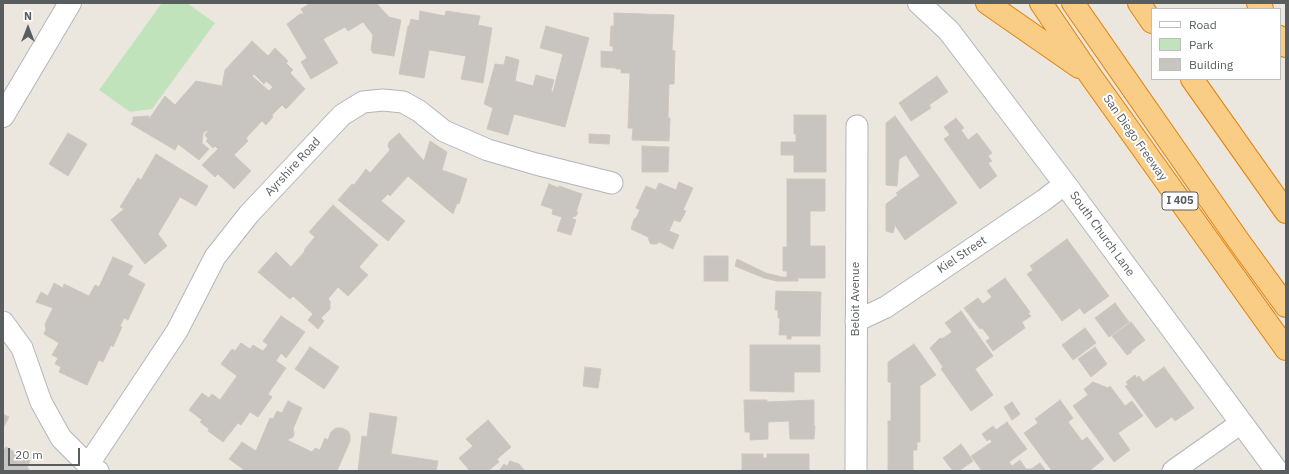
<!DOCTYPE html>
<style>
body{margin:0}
#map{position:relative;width:1289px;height:474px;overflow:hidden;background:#ebe7df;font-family:"IBM Plex Sans",sans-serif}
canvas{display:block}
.frame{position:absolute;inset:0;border:4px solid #585d60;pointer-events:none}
.legend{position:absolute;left:1151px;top:8px;width:130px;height:72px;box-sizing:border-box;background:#fff;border:1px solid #bcbebf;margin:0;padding:5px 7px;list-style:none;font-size:12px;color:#585d60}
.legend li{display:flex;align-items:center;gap:8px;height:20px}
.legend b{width:20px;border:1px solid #bcbebf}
.north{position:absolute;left:8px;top:8px;width:40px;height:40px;-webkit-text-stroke:3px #fff;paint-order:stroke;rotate:0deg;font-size:11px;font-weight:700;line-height:16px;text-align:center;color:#585d60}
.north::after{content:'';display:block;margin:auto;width:14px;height:18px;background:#585d60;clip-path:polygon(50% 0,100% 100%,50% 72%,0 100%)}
.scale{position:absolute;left:8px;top:448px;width:72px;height:18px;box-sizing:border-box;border:2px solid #585d60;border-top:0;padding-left:5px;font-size:12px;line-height:14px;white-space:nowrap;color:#585d60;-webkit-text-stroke:3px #fff;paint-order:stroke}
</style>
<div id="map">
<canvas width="1289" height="474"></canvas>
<div class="frame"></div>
<ul class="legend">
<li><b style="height:5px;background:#fff"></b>Road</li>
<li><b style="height:11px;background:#c1e3bb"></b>Park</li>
<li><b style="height:11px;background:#c8c4bf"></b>Building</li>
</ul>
<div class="north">N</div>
<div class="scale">20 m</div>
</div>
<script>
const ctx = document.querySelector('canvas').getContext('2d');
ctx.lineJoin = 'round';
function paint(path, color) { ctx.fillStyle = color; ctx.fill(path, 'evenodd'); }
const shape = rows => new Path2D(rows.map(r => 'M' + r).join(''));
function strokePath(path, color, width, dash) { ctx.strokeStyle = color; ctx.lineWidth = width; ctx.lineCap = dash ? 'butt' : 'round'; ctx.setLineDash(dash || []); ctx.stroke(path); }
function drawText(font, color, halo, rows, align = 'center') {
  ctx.font = font + ' "IBM Plex Sans",sans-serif'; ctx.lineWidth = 4; ctx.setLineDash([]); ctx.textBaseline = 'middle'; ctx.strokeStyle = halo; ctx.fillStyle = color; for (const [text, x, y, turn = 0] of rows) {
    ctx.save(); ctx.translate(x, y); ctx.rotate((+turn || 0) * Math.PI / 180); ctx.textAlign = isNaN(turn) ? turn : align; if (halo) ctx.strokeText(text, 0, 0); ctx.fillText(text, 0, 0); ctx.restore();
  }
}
const green = shape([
 [162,3,187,3,215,23,152,109,130,112,99,90]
]);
const building = shape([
 [311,3,376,3,389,17,401,20,394,56,373,53,371,50,373,35,363,22,348,31,345,27,323,39,338,63,311,79,301,62,307,58,287,24,300,14,304,14,301,9,311,3],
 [420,11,445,16,446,11,480,16,478,25,492,28,483,83,461,79,466,56,429,50,424,78,399,74,408,26,409,26,411,19,419,21,420,11],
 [614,13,674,15,672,50,675,51,674,84,669,84,668,118,670,118,669,141,632,140,633,128,628,128,630,73,621,73,621,69,616,69,616,68,601,67,601,51,613,52,613,46,610,46,611,26,614,26,614,13],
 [546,26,589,38,565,127,514,114,508,135,487,129,493,108,484,104,495,64,504,65,506,56,519,60,515,81,533,86,536,75,554,80,551,91,553,92,563,54,540,48,546,26],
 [252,41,268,56,275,48,288,61,286,63,293,70,290,73,305,89,286,109,282,105,272,115,273,117,266,125,262,121,246,138,248,141,234,155,251,171,234,189,218,174,215,177,202,165,218,149,215,146,213,148,206,141,208,139,205,135,208,131,207,130,203,133,202,143,209,149,199,160,178,144,175,150,131,124,133,121,133,117,149,116,149,119,165,96,175,105,196,81,222,86,225,70,252,41],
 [254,74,264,84,266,81,273,87,269,91,252,76,254,74],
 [937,76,948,92,929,105,931,108,911,121,899,103,937,76],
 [794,115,826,115,826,172,794,172,794,155,781,155,781,142,796,142,796,134,794,134,794,115],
 [895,116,957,203,905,240,895,225,893,233,886,231,886,204,898,195,896,193,920,176,906,155,899,159,897,186,886,185,886,123,895,116],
 [956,118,964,128,961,130,968,140,977,133,992,153,988,156,992,161,988,163,997,176,980,189,944,139,950,135,944,127,956,118],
 [68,133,87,144,68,176,49,164,68,133],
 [399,133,424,161,430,141,447,152,442,170,467,179,459,204,457,203,453,214,408,176,390,196,388,194,381,201,405,221,388,241,338,200,352,184,354,185,366,169,370,173,390,150,388,146,389,142,399,133],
 [589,134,610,135,609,144,589,143,589,134],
 [642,146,669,147,668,172,642,172,642,146],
 [156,154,208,186,196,206,180,197,158,234,167,246,145,264,111,220,124,209,120,207,138,178,141,180,156,154],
 [787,179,825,179,825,211,810,211,810,246,825,246,825,278,799,278,798,271,798,281,777,281,764,278,735,266,737,259,766,273,782,277,787,277,787,271,783,271,783,247,787,247,787,179],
 [679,182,693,188,683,210,686,211,680,222,674,220,669,231,679,235,673,249,659,242,657,244,652,244,650,243,648,237,631,229,634,219,636,218,640,210,636,208,646,186,656,190,659,183,676,190,679,182],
 [549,184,559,188,559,186,582,194,576,212,578,212,576,216,572,217,572,218,576,220,571,235,557,231,562,217,552,214,553,209,541,205,549,184],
 [333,205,378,245,359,267,368,275,348,296,338,287,328,299,330,301,330,309,321,318,324,321,318,329,308,320,313,314,293,296,290,299,258,272,276,252,291,267,305,251,304,250,315,237,309,232,333,205],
 [1067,239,1109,296,1084,314,1080,308,1062,321,1027,274,1033,270,1030,266,1067,239],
 [704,256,728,256,728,281,704,281,704,256],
 [113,257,133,266,128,275,145,284,128,320,124,318,120,326,122,327,113,347,111,345,103,362,99,360,87,385,59,372,61,367,55,364,58,358,52,355,59,343,44,334,46,329,45,324,53,308,36,302,41,292,48,296,54,283,63,288,64,284,89,296,95,285,99,287,113,257],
 [1005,278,1030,312,1028,313,1031,316,1022,322,1025,328,993,351,986,341,990,338,982,328,980,329,964,308,978,298,983,304,992,297,987,291,1005,278],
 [776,291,821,292,820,336,791,336,791,339,787,339,787,335,779,335,780,318,778,318,778,310,775,310,776,291],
 [1115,303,1129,322,1109,337,1095,318,1115,303],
 [961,311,993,356,975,369,993,395,971,411,941,369,943,367,930,348,940,338,942,339,952,332,945,323,961,311],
 [281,316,305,332,286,358,281,353,276,361,286,368,268,394,272,397,258,417,250,412,241,425,238,423,223,442,208,431,209,429,200,422,202,420,189,410,202,393,209,398,212,394,220,400,237,376,221,364,232,349,235,351,241,343,250,349,253,345,263,351,268,345,263,341,281,316],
 [1131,322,1145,340,1131,351,1132,352,1127,355,1112,336,1131,322],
 [1085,328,1096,343,1073,360,1062,345,1085,328],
 [914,344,936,375,920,386,920,442,917,442,917,450,913,450,913,471,888,471,888,421,891,421,891,382,888,382,888,362,914,344],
 [750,345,820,345,820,372,794,372,794,392,750,391,750,345],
 [310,347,339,367,324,389,295,369,310,347],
 [1095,347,1107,364,1091,377,1078,359,1095,347],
 [585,367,601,369,598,388,583,386,585,367],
 [1164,367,1194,408,1175,421,1172,417,1156,428,1125,386,1128,385,1126,382,1135,375,1136,378,1139,376,1143,382,1164,367],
 [1093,382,1108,388,1110,386,1125,406,1132,401,1143,416,1118,433,1130,450,1114,462,1073,406,1088,395,1084,389,1093,382],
 [744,400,767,400,767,402,814,400,814,426,815,426,814,439,790,439,789,421,768,422,768,439,750,440,750,432,745,432,744,400],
 [1060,400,1073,418,1068,422,1082,441,1087,437,1104,459,1089,471,1052,471,1024,433,1038,423,1035,419,1060,400],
 [288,401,302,408,293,429,294,434,293,437,287,440,312,452,315,448,320,450,325,438,328,440,331,432,336,428,342,428,348,431,350,435,350,441,337,471,241,471,243,469,229,459,242,442,256,451,270,418,273,419,277,411,282,413,288,401],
 [1012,402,1020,414,1012,420,1004,407,1012,402],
 [370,413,397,417,391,454,438,461,436,471,358,471,362,436,367,437,370,413],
 [3,414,9,417,3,428,3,414],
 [488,420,511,447,497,459,499,462,488,471,470,471,459,458,473,446,466,439,488,420],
 [1007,422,1027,449,1009,462,1012,466,1020,460,1026,469,1031,469,1040,463,1046,471,982,471,971,456,992,442,990,439,987,441,982,434,993,426,996,430,1007,422],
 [961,444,973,461,959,471,953,471,943,458,961,444],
 [6,447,30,461,27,467,29,469,28,471,3,471,3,452,6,447],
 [742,454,763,454,763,458,767,458,767,454,809,454,809,471,751,471,751,470,742,470,742,454],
 [510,461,519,464,525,471,499,471,504,464,507,466,510,461]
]);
const street = shape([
 [856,321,886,307,1044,200,1065,184],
 [3,322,22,348,41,402,61,438,88,465,98,471],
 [88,465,177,331,215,257,249,214,342,115,363,102,383,100,403,102,419,111,444,131,488,150,536,164,612,183],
 [856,471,857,126],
 [1173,471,1241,423]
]);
const secondary = shape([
 [919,3,949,31,1065,184,1277,471],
 [3,116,70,3]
]);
const highway = shape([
 [987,3,1079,67],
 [1041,3,1090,75,1286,349],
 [1073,3,1238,240,1286,306],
 [1139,3,1152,22],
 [1258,3,1262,9],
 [1280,37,1286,46],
 [1192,79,1286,212]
]);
const shields = [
 [1180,201,36]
];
const shieldNames = [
 ["I 405",1180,201]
];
const streetNames = [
 ["San Diego Freeway",1135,138,55],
 ["Ayrshire Road",293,167,-47],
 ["South Church Lane",1102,234,54],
 ["Kiel Street",962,255,-34],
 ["Beloit Avenue",856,299,-90]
];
paint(green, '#c1e3bb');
paint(building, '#c8c4bf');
strokePath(building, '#cfc7be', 1);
strokePath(street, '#b2b6ba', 23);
strokePath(secondary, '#b1b6ba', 24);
strokePath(highway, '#e58005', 24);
strokePath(street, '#fff', 21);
strokePath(secondary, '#fff', 22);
strokePath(highway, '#facd87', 22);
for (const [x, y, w] of shields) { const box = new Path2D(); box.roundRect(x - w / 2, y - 9, w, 18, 3); ctx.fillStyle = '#fff'; ctx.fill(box); strokePath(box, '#585d60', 1); }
drawText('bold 11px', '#585d60', null, shieldNames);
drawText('12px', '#585d60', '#fff', streetNames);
</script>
